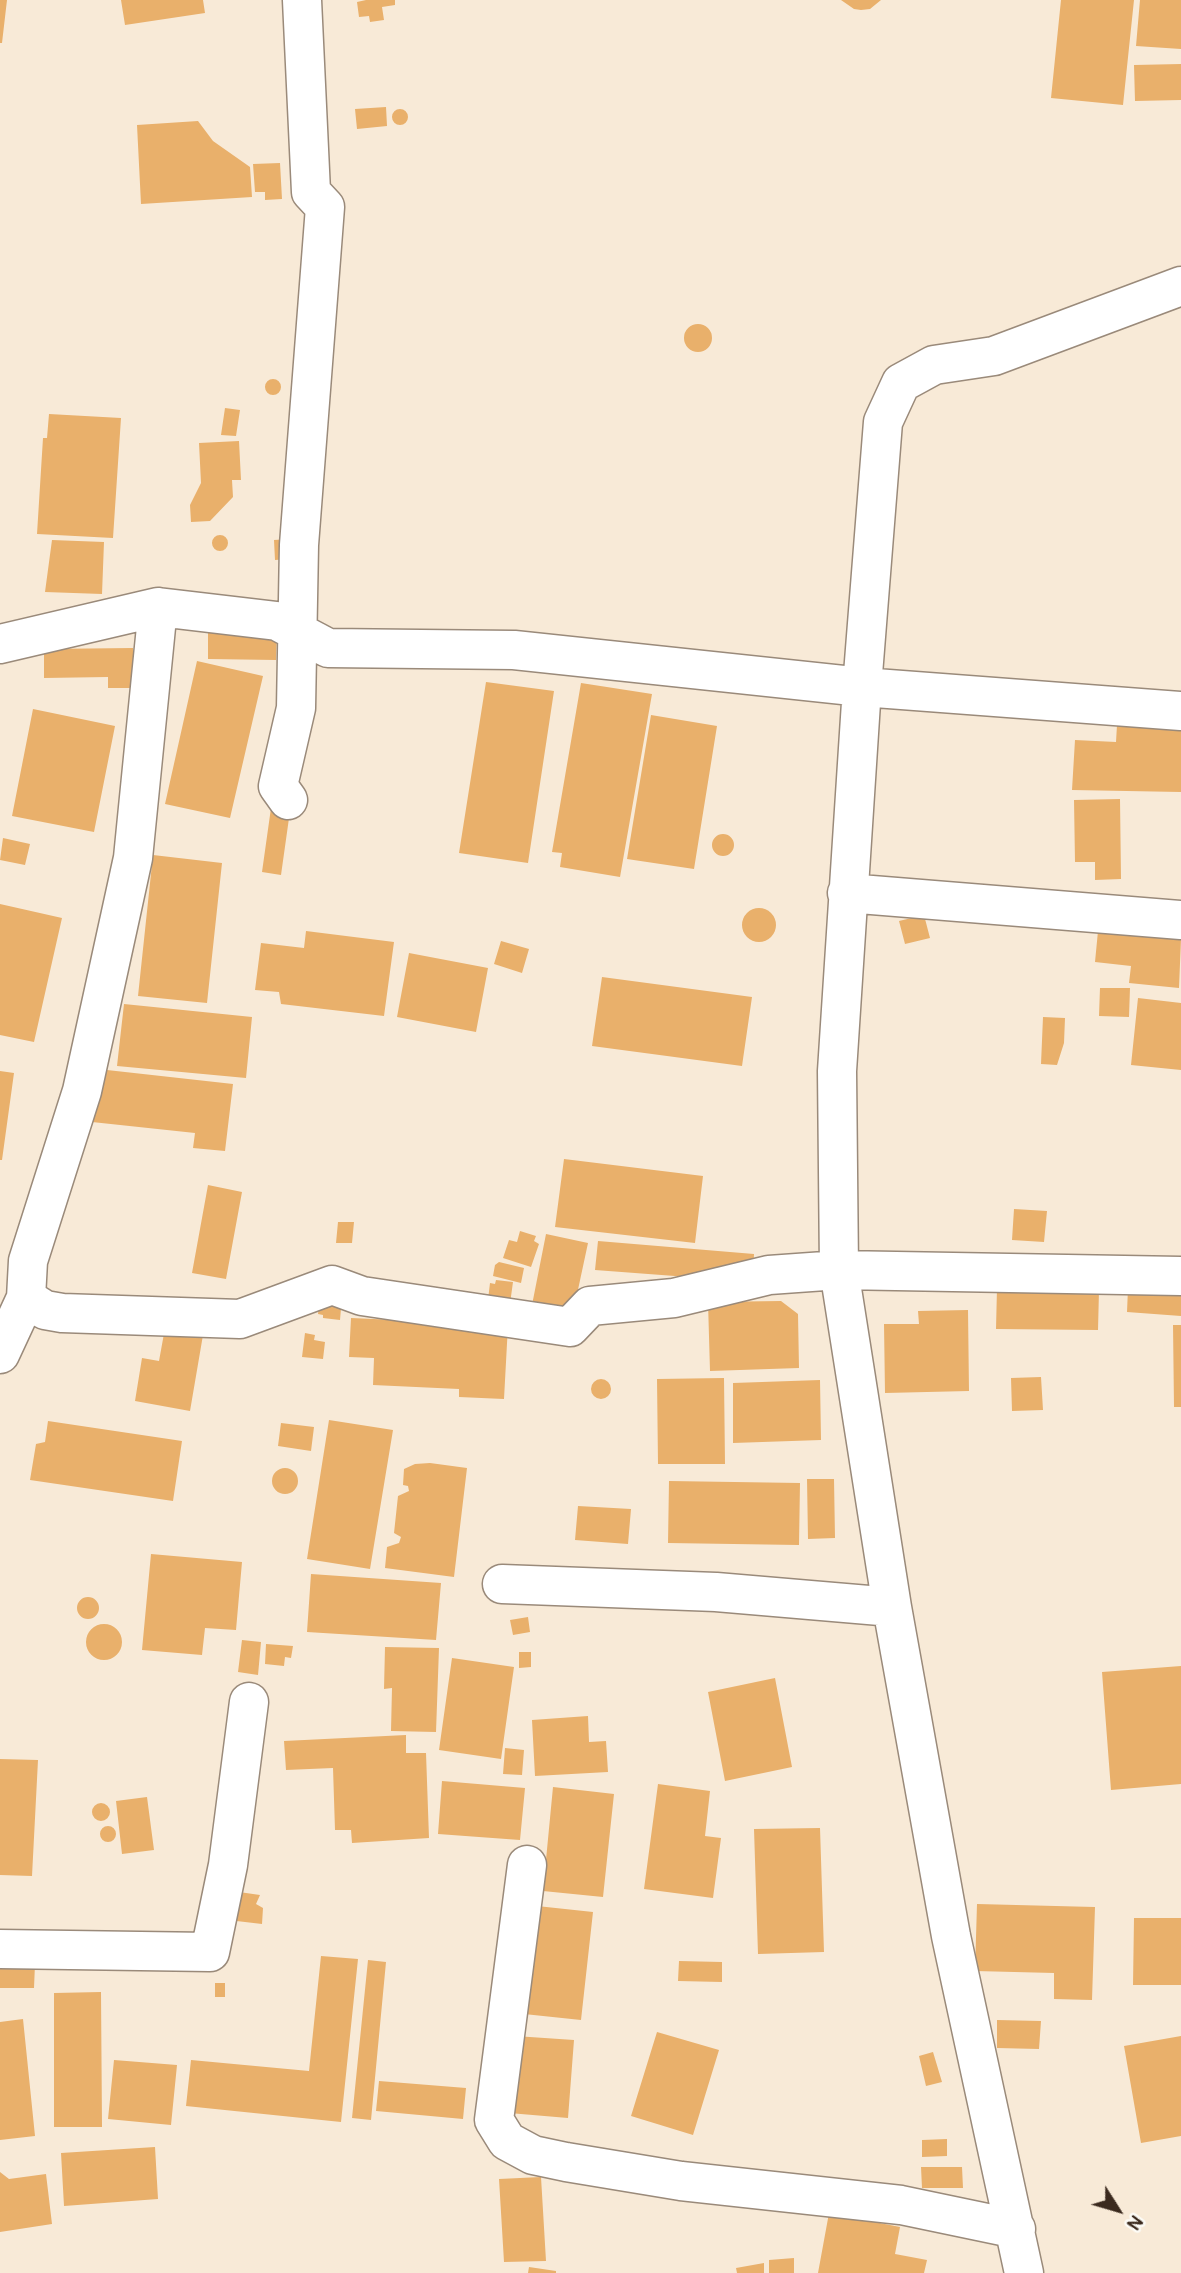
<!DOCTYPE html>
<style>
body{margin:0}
#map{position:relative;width:1181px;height:2273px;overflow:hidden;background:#f8ead7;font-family:Pangolin,sans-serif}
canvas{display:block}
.north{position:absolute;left:1083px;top:2175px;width:70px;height:70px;-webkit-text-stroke:5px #fdfcf7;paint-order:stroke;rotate:127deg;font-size:19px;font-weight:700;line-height:28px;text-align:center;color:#3b2a1e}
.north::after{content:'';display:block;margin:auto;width:24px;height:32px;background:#3b2a1e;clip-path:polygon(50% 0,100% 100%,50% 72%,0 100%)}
</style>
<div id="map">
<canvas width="1181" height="2273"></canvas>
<div class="north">N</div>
</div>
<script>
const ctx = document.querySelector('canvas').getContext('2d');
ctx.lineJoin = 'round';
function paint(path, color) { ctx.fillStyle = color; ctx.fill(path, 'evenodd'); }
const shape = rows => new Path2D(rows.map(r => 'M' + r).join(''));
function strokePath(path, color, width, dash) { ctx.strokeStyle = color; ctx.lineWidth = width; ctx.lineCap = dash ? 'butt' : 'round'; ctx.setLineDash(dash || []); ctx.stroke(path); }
const building = shape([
 [0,0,7,0,2,43,0,43],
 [121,0,203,0,205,13,125,25],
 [366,0,395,0,395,5,382,7,384,20,370,22,369,16,359,17,357,2],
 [841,0,881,0,870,9,861,10,854,9],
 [1061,0,1134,0,1123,105,1051,98],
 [1140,0,1181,0,1181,49,1136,46],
 [1181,64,1181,100,1135,101,1134,65],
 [386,107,387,126,357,129,355,109],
 '392 117a8 8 0 1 1 16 0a8 8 0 1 1-16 0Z',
 [198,121,213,141,250,167,252,197,141,204,137,125],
 [280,163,282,199,265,200,265,192,255,192,253,164],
 '684 338a14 14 0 1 1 28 0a14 14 0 1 1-28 0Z',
 '265 387a8 8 0 1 1 16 0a8 8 0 1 1-16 0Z',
 [225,408,240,410,236,436,221,435],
 [49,414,121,418,113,538,37,534,43,438,47,438],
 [239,441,241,480,232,480,233,497,210,521,191,522,190,505,201,483,199,443],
 '212 543a8 8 0 1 1 16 0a8 8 0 1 1-16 0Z',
 [289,539,290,559,275,560,274,540],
 [52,540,104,542,102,594,45,592],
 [208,631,277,632,276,660,208,659],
 [133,648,134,688,108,688,108,677,44,678,44,649],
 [197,661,263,676,230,818,165,804],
 [486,682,554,691,528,863,459,853],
 [581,683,652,694,620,877,560,867,562,853,552,852],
 [33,709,115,726,94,832,12,816],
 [651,715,717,726,694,869,627,859],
 [1117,725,1181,729,1181,792,1072,790,1075,740,1116,742],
 [1120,799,1121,879,1095,880,1095,862,1075,862,1074,800],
 [271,808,290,811,281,875,262,872],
 '712 845a11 11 0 1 1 22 0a11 11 0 1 1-22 0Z',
 [3,838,30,844,25,865,0,860],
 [153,855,222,863,207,1003,138,996],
 [0,904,62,918,34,1042,0,1035],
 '742 925a17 17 0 1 1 34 0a17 17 0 1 1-34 0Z',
 [924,915,930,938,905,944,899,921],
 [306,931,394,942,384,1016,281,1004,279,992,255,990,261,943,304,948],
 [1098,931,1181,939,1179,988,1129,983,1131,966,1095,962],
 [501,941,529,949,522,973,494,964],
 [409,953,488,968,476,1032,397,1017],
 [602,977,752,997,742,1066,592,1046],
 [1100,988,1130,988,1129,1017,1099,1016],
 [1138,998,1181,1003,1181,1070,1131,1065],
 [124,1004,252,1017,246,1078,117,1066],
 [1043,1017,1065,1018,1064,1043,1057,1065,1041,1064],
 [98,1069,233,1084,225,1151,193,1148,195,1133,92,1122],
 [0,1071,14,1073,2,1160,0,1160],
 [564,1159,703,1176,695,1243,555,1227],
 [208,1185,242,1192,226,1279,192,1273],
 [1014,1209,1047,1211,1044,1242,1012,1240],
 [338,1222,354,1222,352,1243,336,1243],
 [520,1231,536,1236,534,1241,539,1244,531,1267,503,1258,509,1240,517,1242],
 [546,1234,588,1243,573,1313,532,1305],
 [598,1241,754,1254,753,1273,728,1280,595,1270],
 [499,1262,524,1268,521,1283,493,1276,495,1265],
 [496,1280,513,1282,509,1311,487,1308,490,1283,495,1284],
 [997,1288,1099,1290,1098,1330,996,1329],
 [1128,1288,1181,1291,1181,1316,1127,1312],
 [320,1295,342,1297,340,1320,323,1318,323,1315,318,1314],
 [781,1301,798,1314,799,1368,710,1371,708,1302],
 [968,1310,969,1391,885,1393,884,1324,919,1324,918,1311],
 [351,1318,508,1325,504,1399,459,1397,459,1389,373,1385,374,1358,349,1357],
 [1173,1325,1181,1325,1181,1407,1174,1407],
 [165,1328,203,1335,190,1411,135,1401,142,1358,159,1361],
 [305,1333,315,1335,314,1340,325,1342,323,1359,302,1357],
 [1041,1377,1043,1410,1012,1411,1011,1378],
 [724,1378,725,1464,658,1464,657,1379],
 '591 1389a10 10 0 1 1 20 0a10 10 0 1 1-20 0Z',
 [820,1380,821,1440,733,1443,733,1383],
 [329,1420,393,1430,370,1569,307,1559],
 [48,1421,182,1441,173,1501,30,1480,36,1444,45,1442],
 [281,1423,314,1427,311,1451,278,1446],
 [430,1463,467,1468,454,1577,385,1568,387,1547,399,1543,401,1537,394,1533,398,1496,409,1491,408,1486,403,1485,404,1469,415,1464],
 '272 1481a13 13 0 1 1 26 0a13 13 0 1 1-26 0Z',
 [807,1479,834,1479,835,1538,808,1539],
 [669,1481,800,1483,799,1545,668,1543],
 [578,1506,631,1509,628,1544,575,1540],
 [151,1554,242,1562,236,1630,205,1628,202,1655,142,1650],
 [311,1574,441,1583,436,1640,307,1632],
 '77 1608a11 11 0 1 1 22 0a11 11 0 1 1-22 0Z',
 [528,1617,530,1632,513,1635,510,1620],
 '86 1642a18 18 0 1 1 36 0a18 18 0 1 1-36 0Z',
 [242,1640,261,1642,258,1675,238,1672],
 [266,1644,293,1646,291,1658,285,1657,284,1666,265,1664],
 [385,1647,439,1648,436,1732,391,1731,392,1688,384,1689],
 [519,1652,531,1652,531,1667,519,1668],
 [452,1658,514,1667,501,1759,439,1750],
 [1181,1666,1181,1784,1111,1790,1102,1672],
 [775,1678,792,1767,725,1781,708,1692],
 [588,1716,589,1742,606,1741,608,1772,535,1776,532,1720],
 [406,1735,406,1753,426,1753,429,1838,352,1843,351,1830,335,1830,333,1768,286,1770,284,1741],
 [505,1748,524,1750,522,1775,503,1774],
 [0,1759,38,1760,32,1876,0,1875],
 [442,1781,525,1788,520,1840,438,1834],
 [658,1784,710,1791,705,1836,721,1838,713,1898,644,1889],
 [553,1787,614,1794,603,1897,543,1891],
 [147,1797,154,1850,122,1854,116,1801],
 '92 1812a9 9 0 1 1 18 0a9 9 0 1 1-18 0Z',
 '100 1834a8 8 0 1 1 16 0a8 8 0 1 1-16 0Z',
 [820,1828,824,1952,758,1954,754,1829],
 [232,1891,260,1895,256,1904,263,1908,262,1924,228,1920],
 [977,1904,1095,1907,1092,2000,1054,1999,1054,1973,975,1971],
 [537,1906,593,1912,581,2020,524,2014],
 [1134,1918,1181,1918,1181,1985,1133,1985],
 [321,1956,358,1959,341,2122,186,2106,191,2060,309,2071],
 [368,1960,386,1962,371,2120,352,2118],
 [679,1961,722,1962,722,1982,678,1981],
 [0,1963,35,1964,34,1988,0,1988],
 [215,1983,225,1983,225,1997,215,1997],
 [101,1992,102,2127,54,2127,54,1993],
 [23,2019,35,2136,0,2140,0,2022],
 [997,2020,1041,2021,1039,2049,997,2048],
 [657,2032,719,2050,693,2135,631,2116],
 [515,2036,574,2040,568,2118,509,2113],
 [1181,2036,1181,2136,1141,2143,1124,2046],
 [933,2052,942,2082,926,2086,919,2056],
 [114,2060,177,2065,171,2125,108,2119],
 [379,2081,466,2088,463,2119,376,2111],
 [947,2139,947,2156,922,2157,922,2140],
 [155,2147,158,2199,64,2206,61,2153],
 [921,2167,962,2167,963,2188,922,2188],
 [0,2172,9,2179,46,2174,52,2224,0,2232],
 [541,2177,546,2261,504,2262,499,2179],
 [829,2213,900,2227,895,2254,927,2260,924,2273,818,2273],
 [794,2258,794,2273,769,2273,769,2260],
 [764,2263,764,2273,737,2273,736,2268],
 [529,2267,556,2271,556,2273,528,2273]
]);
const street = shape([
 [158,607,133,858,82,1091,28,1261,26,1298,45,1310,62,1313,240,1319,332,1285,362,1296,570,1327,590,1306,674,1298,769,1275,839,1270,1181,1276],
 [0,644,158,607,277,621,328,648,514,650,862,687,1181,711],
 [288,800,278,786,296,708,299,545,325,207,311,192,302,0],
 [847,893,1181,920],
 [0,1354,26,1298],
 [502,1584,716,1592,892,1607],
 [527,1865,494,2120,507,2141,533,2155,566,2162,681,2181,901,2205,1016,2229],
 [0,1949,210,1952,228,1865,249,1702],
 [1024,2273,951,1936,892,1607,839,1270,837,1071,862,687,883,422,901,383,934,365,994,356,1181,286]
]);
paint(building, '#e9b06b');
strokePath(street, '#9a8a7a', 41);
strokePath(street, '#fff', 38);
</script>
